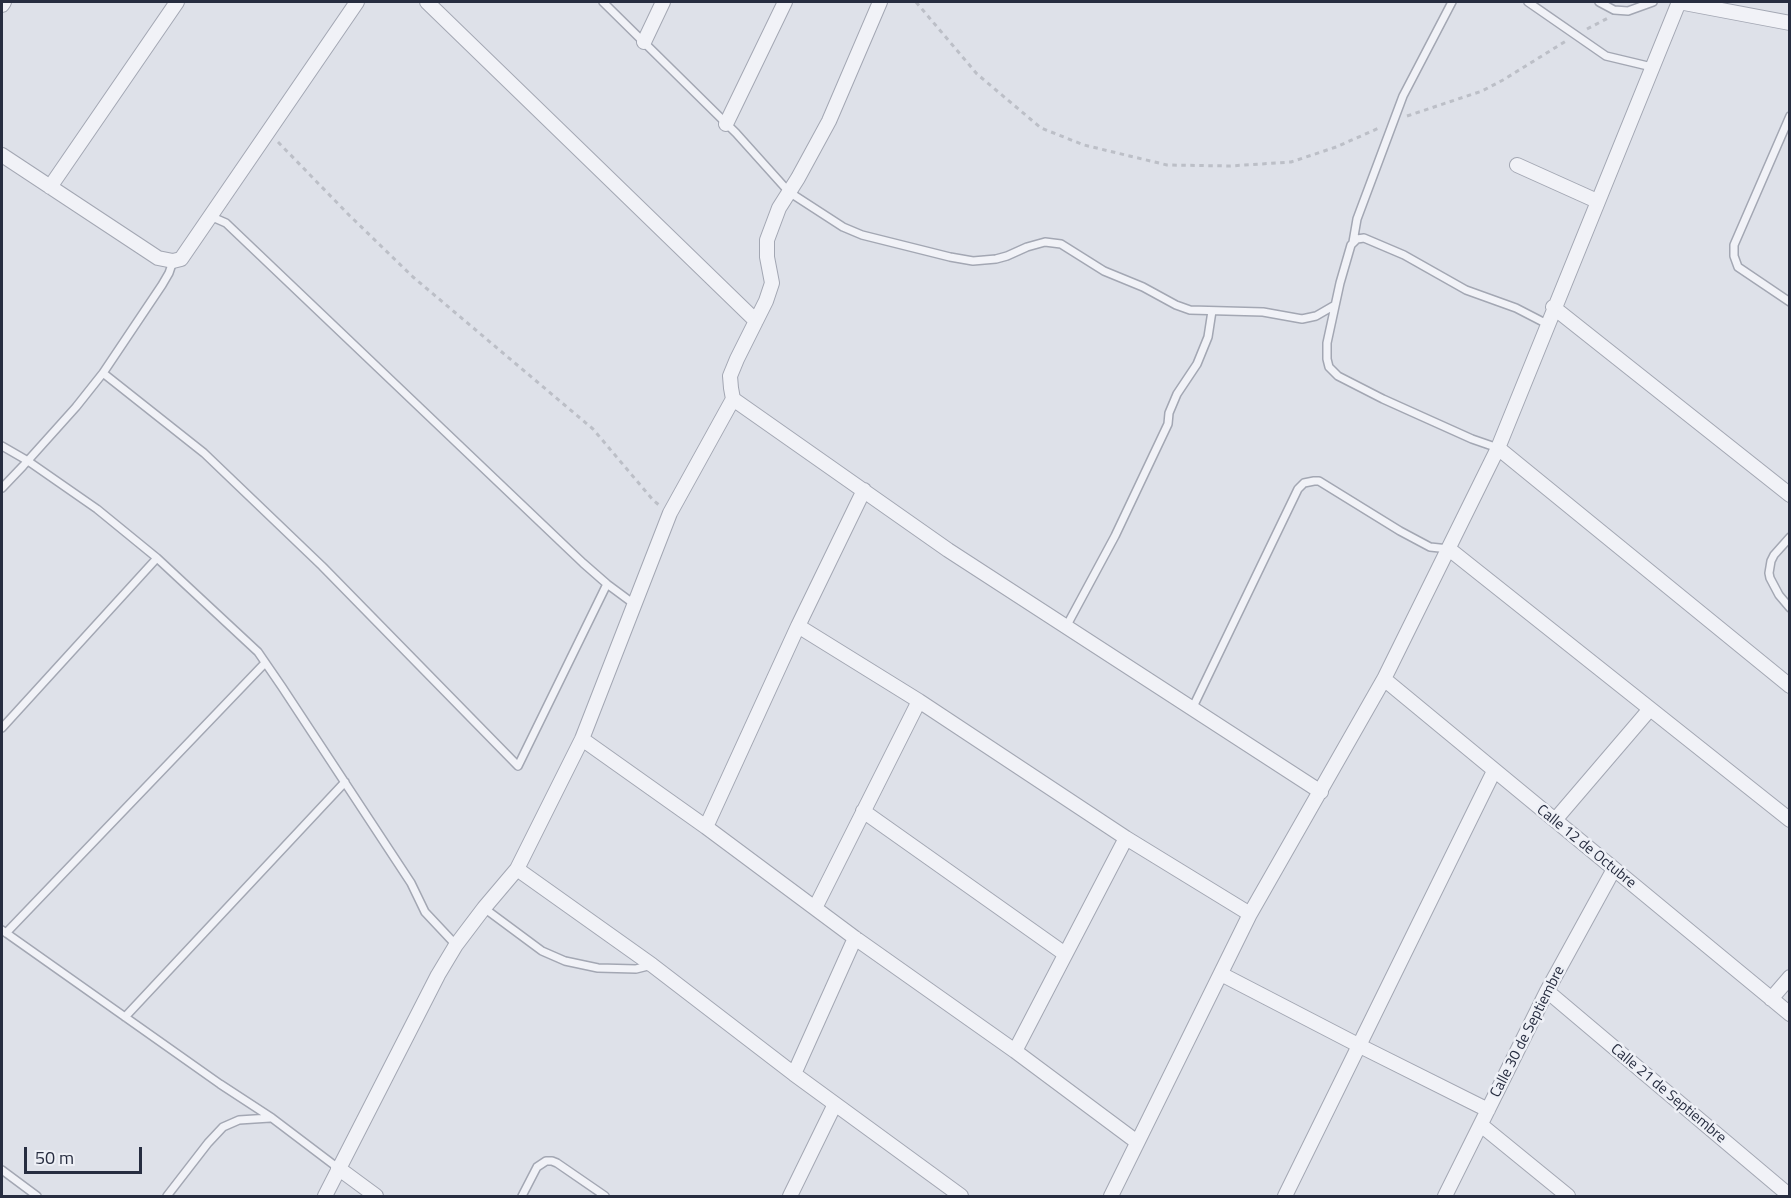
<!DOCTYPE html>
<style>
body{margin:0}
#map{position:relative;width:1791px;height:1198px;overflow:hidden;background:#dee1e9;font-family:"Titillium Web",sans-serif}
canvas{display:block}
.frame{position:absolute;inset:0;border:3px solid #272d40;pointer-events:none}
.scale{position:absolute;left:24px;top:1147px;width:118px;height:27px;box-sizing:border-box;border:3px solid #272d40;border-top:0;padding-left:8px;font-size:18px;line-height:21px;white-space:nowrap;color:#272d40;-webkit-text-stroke:4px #eef0f6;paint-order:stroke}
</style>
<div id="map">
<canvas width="1791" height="1198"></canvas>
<div class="frame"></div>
<div class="scale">50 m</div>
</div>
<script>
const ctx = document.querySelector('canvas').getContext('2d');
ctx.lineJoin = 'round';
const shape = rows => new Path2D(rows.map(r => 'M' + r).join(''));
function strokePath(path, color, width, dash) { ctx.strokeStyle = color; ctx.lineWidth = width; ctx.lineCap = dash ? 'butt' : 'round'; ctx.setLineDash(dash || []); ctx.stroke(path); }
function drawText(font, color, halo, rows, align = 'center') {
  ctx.font = font + ' "Titillium Web",sans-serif'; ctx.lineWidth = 5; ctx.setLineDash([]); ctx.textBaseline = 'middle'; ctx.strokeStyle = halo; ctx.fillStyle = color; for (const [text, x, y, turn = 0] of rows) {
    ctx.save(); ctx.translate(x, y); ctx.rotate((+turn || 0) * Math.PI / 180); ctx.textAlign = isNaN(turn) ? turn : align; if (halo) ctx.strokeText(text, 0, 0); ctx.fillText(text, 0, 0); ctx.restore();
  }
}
const path = shape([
 [916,2,977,74,1041,128,1084,145,1167,165,1230,166,1291,162,1336,147,1379,128],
 [1587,29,1608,18],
 [1407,116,1482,91,1503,80,1566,41],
 [278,142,349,215,413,277,593,429,653,500,659,505]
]);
const lane = shape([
 [603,2,736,133,789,192,843,227,862,235,950,257,973,261,996,259,1007,256,1027,247,1045,242,1061,244,1104,271,1143,287,1176,305,1190,310,1263,312,1302,319,1316,316,1335,305],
 [1528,2,1606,56,1652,67],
 [1599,2,1614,10,1628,11,1653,2],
 [1790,116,1734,245,1734,256,1738,267,1790,302],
 [210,216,226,223,583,563,607,584,634,604],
 [1353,242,1357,219,1403,96,1452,2],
 [103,373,204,453,322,566,518,766,607,584],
 [2,446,28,461,97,509,157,558,258,652,282,687,411,883,425,912,456,945],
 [1498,448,1472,439,1383,399,1338,376,1329,367,1327,359,1327,343,1340,283,1351,245,1357,239,1364,238,1404,255,1466,290,1516,308,1547,324],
 [2,488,23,466,76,407,103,373,162,285,169,273,173,261],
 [1790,537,1774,555,1771,561,1769,573,1770,578,1779,595,1790,608],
 [1066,627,1115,536,1168,424,1169,413,1177,394,1197,364,1208,337,1212,311],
 [1192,709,1298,489,1304,483,1314,481,1319,481,1400,531,1430,547,1449,549],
 [2,728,157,558],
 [484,908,542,951,565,961,598,968,636,969,652,965],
 [2,930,220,1084,272,1118,338,1168],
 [6,933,265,663],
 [125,1017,345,782],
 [2,1170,37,1196],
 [167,1196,208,1143,223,1127,239,1120,270,1118],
 [522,1196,537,1167,546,1161,552,1161,557,1163,605,1196]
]);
const street = shape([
 [427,2,756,321],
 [1679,2,1790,23],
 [2,5,4,2],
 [644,42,663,2],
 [726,124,785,2],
 [2,155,158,258,173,261,181,259,357,2],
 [1517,165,1597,201],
 [50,187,177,2],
 [1553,307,1790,495],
 [733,399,948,550,1321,792],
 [1498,448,1790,686],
 [1449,549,1790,820],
 [798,626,919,701,1126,838,1250,914],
 [1384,679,1790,1014],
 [582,739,706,827,855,938,1015,1051,1137,1142],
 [863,811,1065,954],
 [1555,820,1650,709],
 [706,827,798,626,864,490],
 [517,869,652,965,794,1074,961,1196],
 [815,908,919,701],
 [1221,974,1360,1046,1488,1110],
 [1547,991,1790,1196],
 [1771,999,1790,977],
 [1015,1051,1126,838],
 [794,1074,855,938],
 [1481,1125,1568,1196],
 [338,1168,376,1196],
 [325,1196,438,975,456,945,484,908,517,869,582,739,670,513,733,399,731,388,730,376,737,359,766,301,772,283,767,257,767,240,779,208,798,178,829,121,880,2],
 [790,1196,835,1104],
 [1111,1196,1250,914,1384,679,1498,448,1679,2],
 [1285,1196,1494,771],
 [1445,1196,1547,991,1614,869]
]);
const streetNames = [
 ["Calle 12 de Octubre",1586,847,39],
 ["Calle 30 de Septiembre",1528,1032,-63],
 ["Calle 21 de Septiembre",1668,1094,40]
];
strokePath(lane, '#a3a7b3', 10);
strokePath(street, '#a3a7b3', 16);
strokePath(path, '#bcbfc7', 3, [4.5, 4.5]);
strokePath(lane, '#f1f2f7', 7);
strokePath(street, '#f1f2f7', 14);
drawText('15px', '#272d40', '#eef0f6', streetNames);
</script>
